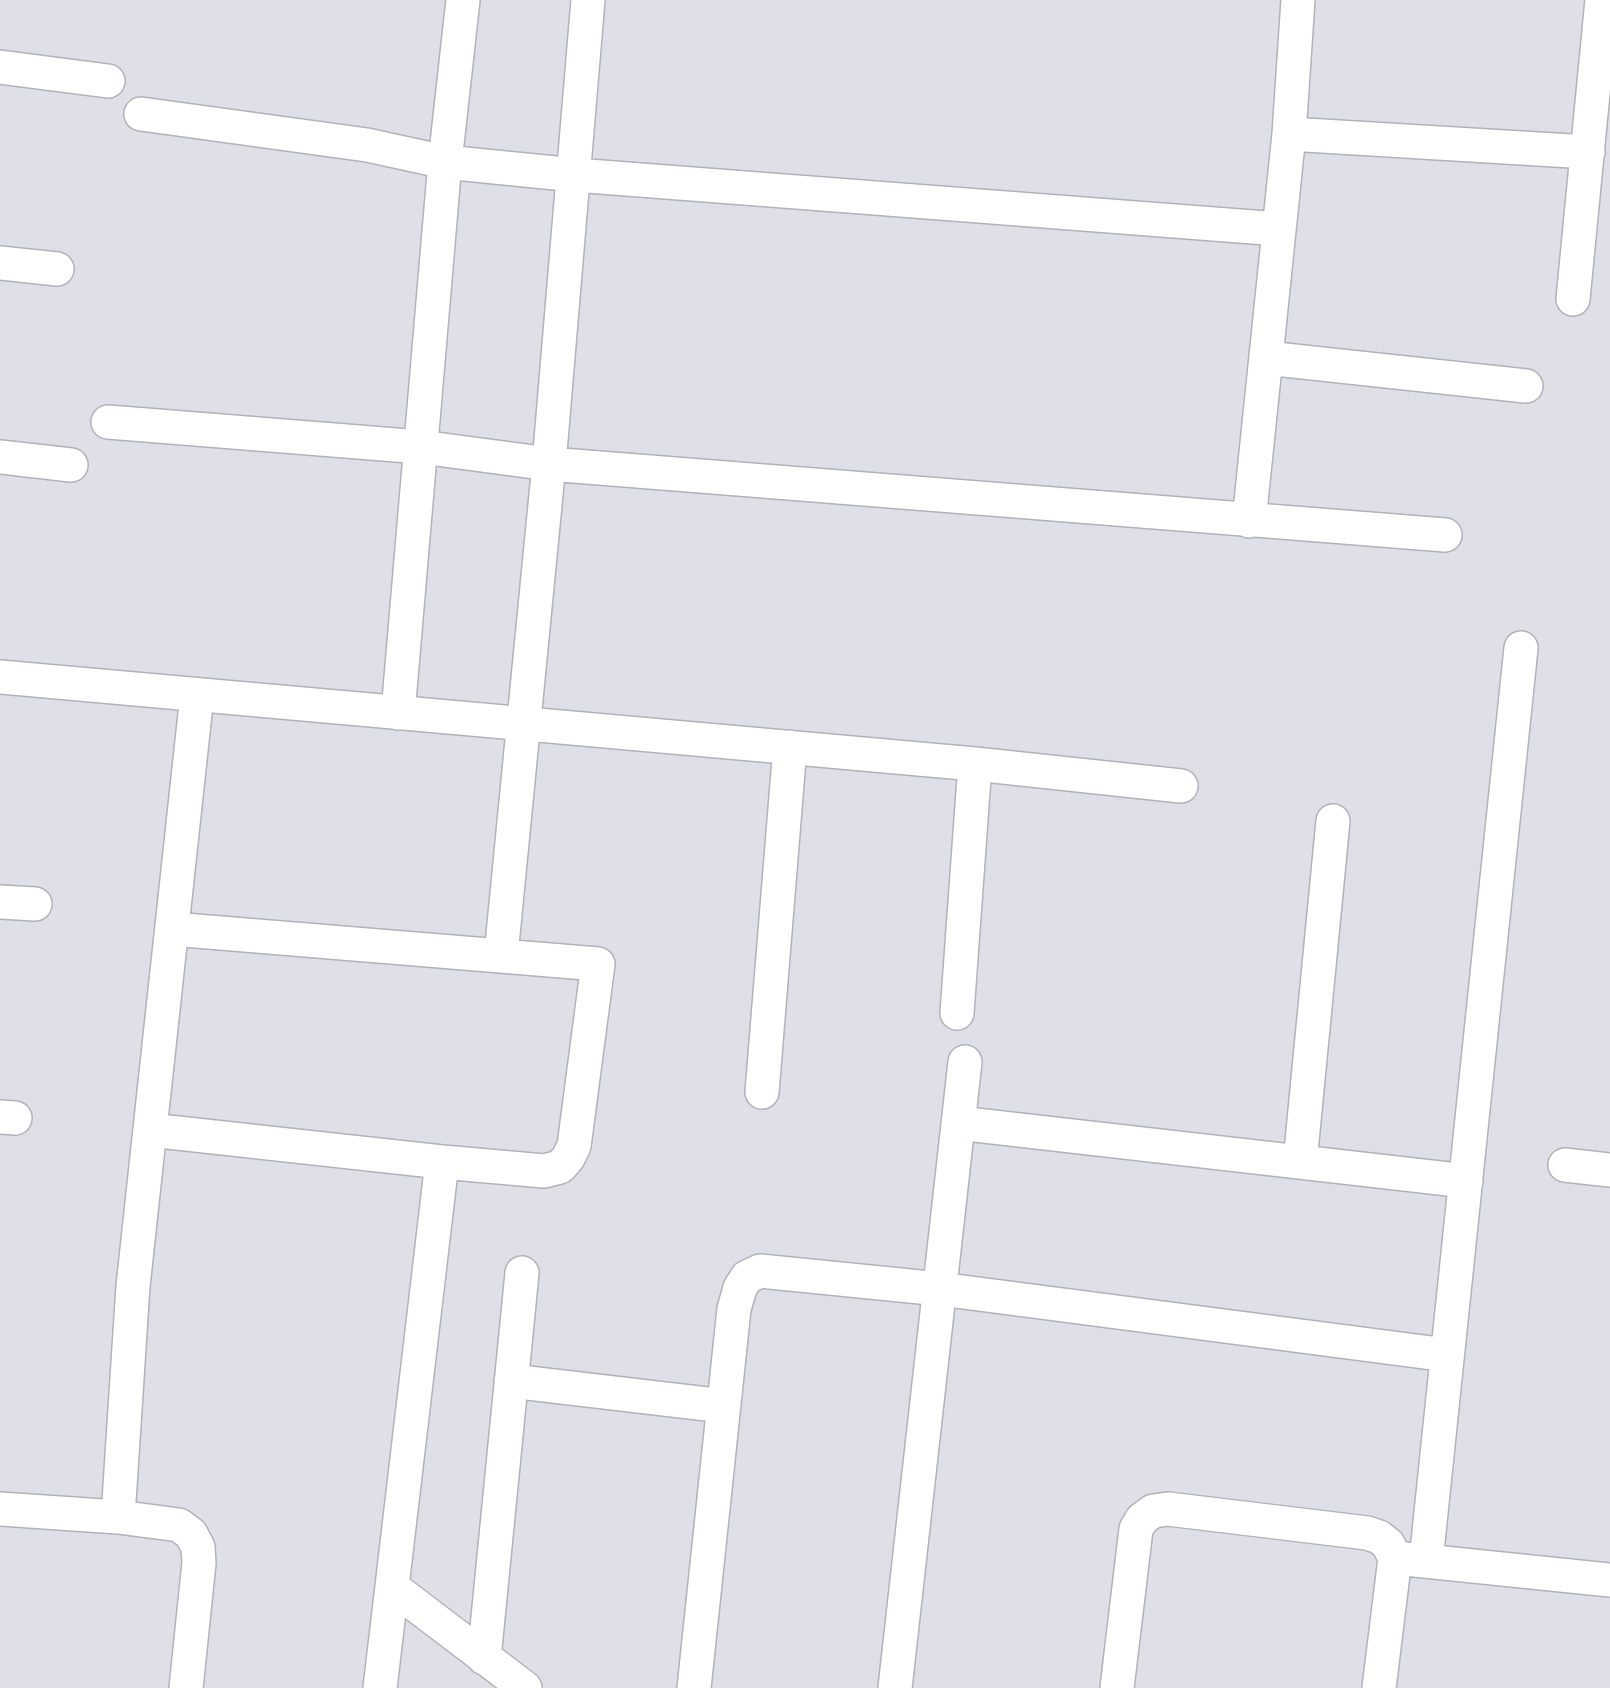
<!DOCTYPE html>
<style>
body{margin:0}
canvas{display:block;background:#dedfe7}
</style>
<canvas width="1610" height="1688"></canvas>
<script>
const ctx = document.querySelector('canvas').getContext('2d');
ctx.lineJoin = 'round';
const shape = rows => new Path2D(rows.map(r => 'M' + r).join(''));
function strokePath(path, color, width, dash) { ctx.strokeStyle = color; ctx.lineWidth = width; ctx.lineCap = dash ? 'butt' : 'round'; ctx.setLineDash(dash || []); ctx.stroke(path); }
const minor = shape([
 [0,67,108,81],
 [141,114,367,145,445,162,575,175,1279,229],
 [1289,134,1588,152],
 [0,263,57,269],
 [1573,299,1602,0],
 [1266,358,1526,386],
 [108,422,421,447,549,464,1445,535],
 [0,457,71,465],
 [1249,521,1289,134,1298,0],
 [0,677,975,764,1181,786],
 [398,713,445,162,463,0],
 [0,902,35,904],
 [501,955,549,464,588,0],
 [957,1013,975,764],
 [762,1092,790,747],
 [0,1117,15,1118],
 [958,1123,1466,1181],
 [150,1130,442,1162,544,1171,560,1167,568,1158,574,1146,598,964,172,929],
 [1300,1162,1333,821],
 [1565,1165,1610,1170],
 [511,1381,724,1406],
 [0,1509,118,1517,179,1525,191,1534,198,1547,199,1563,186,1688],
 [118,1517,133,1286,197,695],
 [1405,1559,1610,1580],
 [1426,1561,1521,648],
 [392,1587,525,1688],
 [484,1658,522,1273],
 [380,1688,442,1162],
 [694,1688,734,1309,740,1288,747,1277,760,1271,940,1289,1447,1355],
 [895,1688,965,1062],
 [1117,1688,1136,1529,1142,1519,1153,1511,1168,1509,1367,1533,1379,1537,1388,1544,1395,1558,1379,1688]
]);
strokePath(minor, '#b1b2ba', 36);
strokePath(minor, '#fff', 33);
</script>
